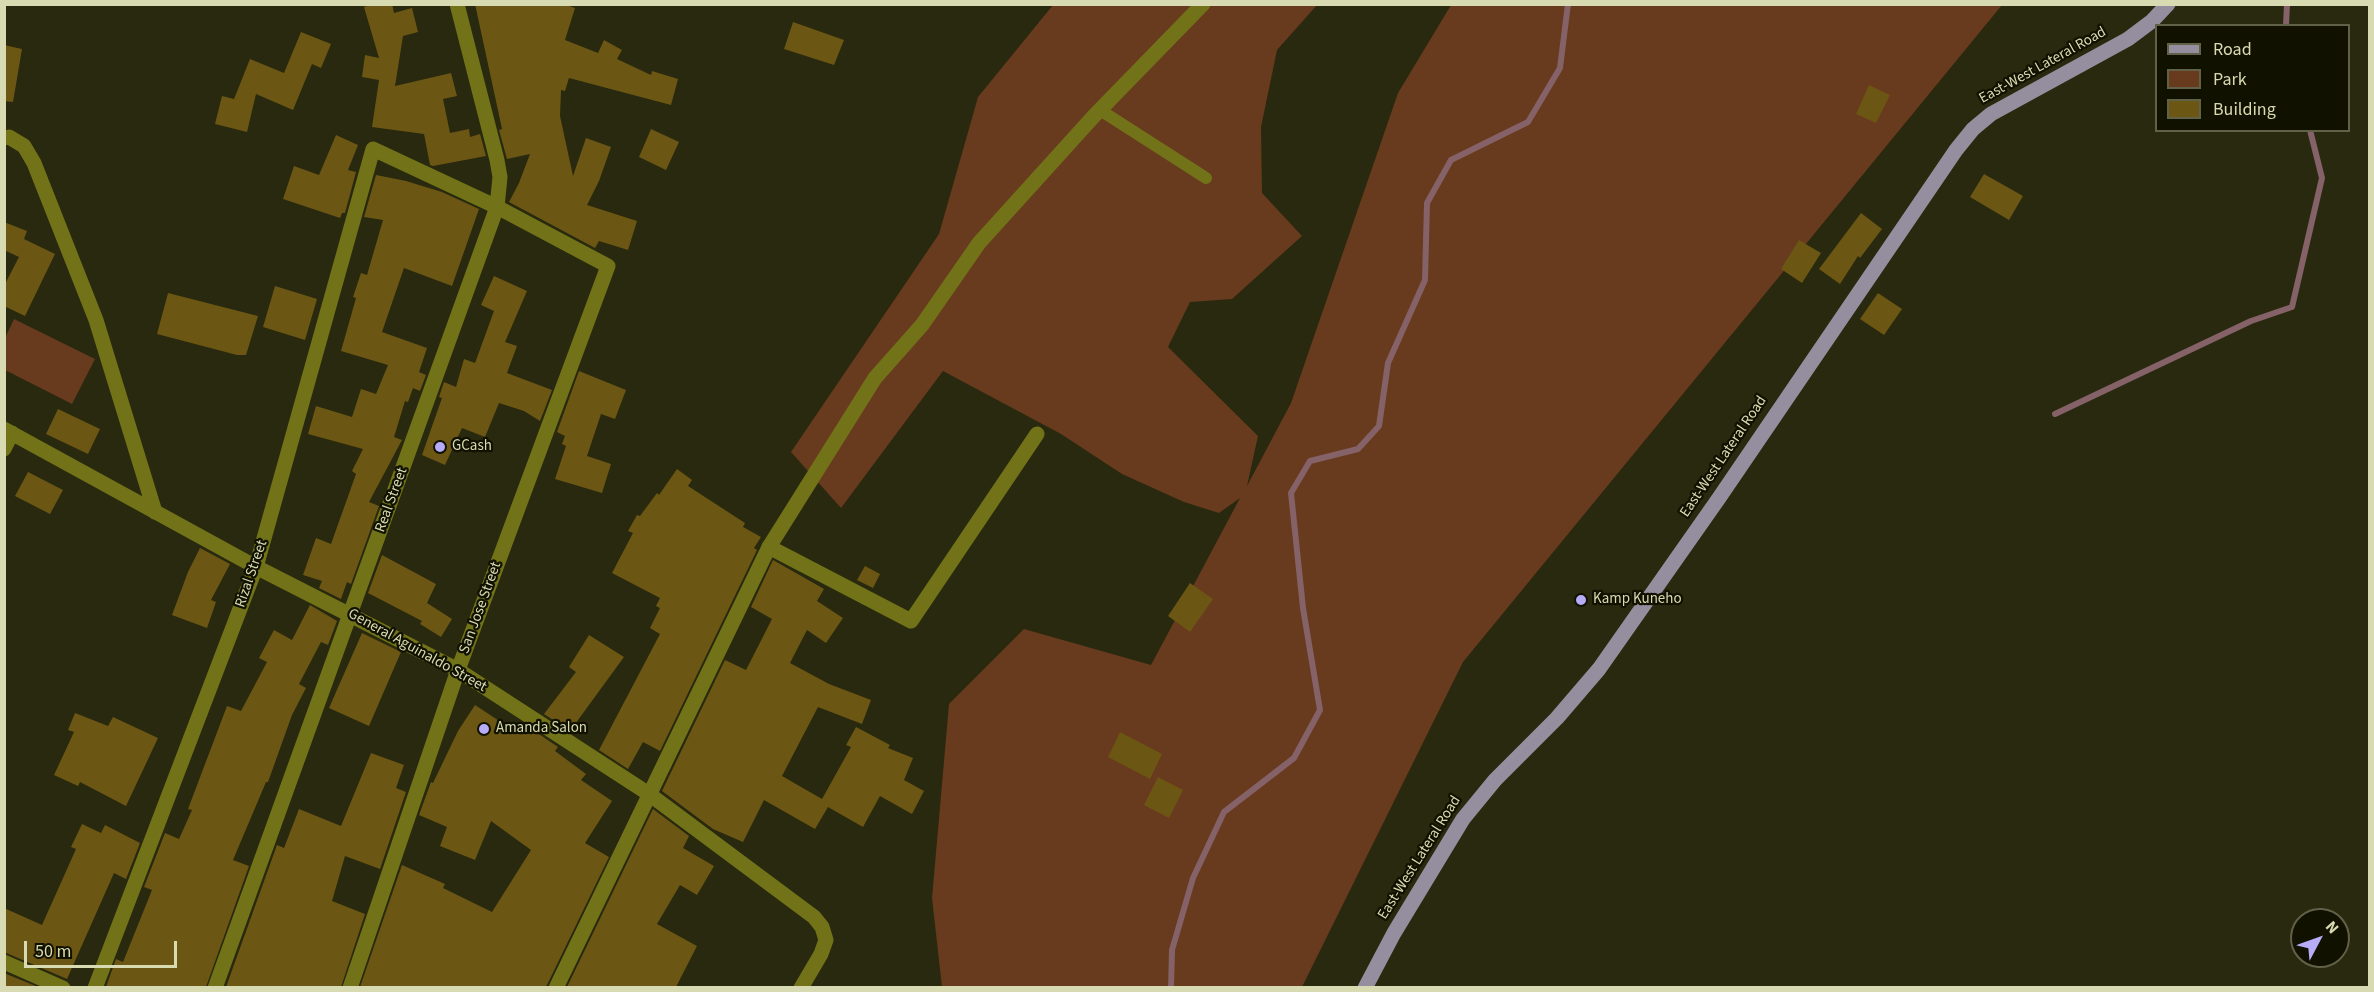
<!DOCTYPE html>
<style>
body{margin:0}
#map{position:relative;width:2374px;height:992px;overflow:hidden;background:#28290e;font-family:"Source Sans 3",sans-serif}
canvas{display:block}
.frame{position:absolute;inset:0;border:6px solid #d8dab1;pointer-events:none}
.legend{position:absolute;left:2155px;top:24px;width:195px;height:108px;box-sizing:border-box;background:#110;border:2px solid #616147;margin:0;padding:8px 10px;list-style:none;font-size:18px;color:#d8dab1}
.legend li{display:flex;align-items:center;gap:12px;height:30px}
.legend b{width:30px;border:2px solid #616147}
.north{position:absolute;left:2290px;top:908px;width:60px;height:60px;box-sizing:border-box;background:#110;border:2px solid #616147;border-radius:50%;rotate:49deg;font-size:16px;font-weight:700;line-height:24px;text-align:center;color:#d8dab1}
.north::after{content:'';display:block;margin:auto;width:21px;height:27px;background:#b6acf8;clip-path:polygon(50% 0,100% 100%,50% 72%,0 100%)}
.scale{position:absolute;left:24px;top:941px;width:153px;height:27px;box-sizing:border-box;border:3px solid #d8dab1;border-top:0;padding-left:8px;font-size:18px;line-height:21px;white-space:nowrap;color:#d8dab1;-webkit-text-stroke:4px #110;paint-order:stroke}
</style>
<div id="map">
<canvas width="2374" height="992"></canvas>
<div class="frame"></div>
<ul class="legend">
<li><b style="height:8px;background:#958e9e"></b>Road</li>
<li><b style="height:16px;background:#683a1e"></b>Park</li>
<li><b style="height:16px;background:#6c5613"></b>Building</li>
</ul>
<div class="north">N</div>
<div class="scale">50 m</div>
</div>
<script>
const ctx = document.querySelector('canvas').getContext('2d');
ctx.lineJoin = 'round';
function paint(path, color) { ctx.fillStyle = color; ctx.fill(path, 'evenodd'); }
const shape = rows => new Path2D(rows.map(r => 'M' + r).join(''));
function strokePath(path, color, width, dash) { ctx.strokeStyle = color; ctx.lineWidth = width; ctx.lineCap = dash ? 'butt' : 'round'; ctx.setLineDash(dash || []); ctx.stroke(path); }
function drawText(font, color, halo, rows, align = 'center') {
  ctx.font = font + ' "Source Sans 3",sans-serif'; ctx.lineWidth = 4.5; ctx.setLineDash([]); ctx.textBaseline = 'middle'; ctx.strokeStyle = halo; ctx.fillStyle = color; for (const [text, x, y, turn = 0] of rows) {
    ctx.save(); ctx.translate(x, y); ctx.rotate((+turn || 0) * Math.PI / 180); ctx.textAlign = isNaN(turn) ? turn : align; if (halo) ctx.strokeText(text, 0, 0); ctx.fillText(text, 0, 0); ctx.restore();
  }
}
const green = shape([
 [1053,5,1317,5,1277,50,1261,127,1262,193,1302,236,1232,299,1190,302,1168,347,1258,436,1247,486,1291,403,1398,93,1451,5,2002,5,1463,662,1302,987,942,987,932,898,949,704,1024,629,1151,665,1240,498,1219,513,1184,502,1122,474,1061,434,943,371,841,508,791,452,939,234,978,97],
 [14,319,95,359,72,404,5,370,5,338]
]);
const stream = shape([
 [2286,26,2287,4],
 [2055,414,2251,321,2292,307,2322,178,2310,130],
 [1171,988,1172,950,1193,878,1224,812,1294,758,1320,710,1303,608,1291,493,1310,461,1358,449,1379,426,1388,363,1425,280,1427,203,1451,160,1528,122,1560,68,1568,4]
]);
const building = shape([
 [373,4,392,4,394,13,412,8,418,32,403,36,395,86,451,73,457,96,443,99,450,133,469,129,470,137,480,134,486,156,433,166,430,165,424,134,372,127,379,80,362,77,365,55,379,58,364,7],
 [475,4,563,4,575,8,565,40,598,53,604,40,622,50,617,59,651,75,652,71,678,79,671,105,569,78,565,91,561,90,560,116,573,176,586,138,611,147,599,181,587,205,637,221,628,250,599,241,595,248,509,202,519,183,530,154,507,159,499,130,502,129],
 [793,22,844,40,834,65,784,49],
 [301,32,331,44,321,68,312,64,293,110,256,94,247,132,215,124,222,96,234,99,250,59,284,73],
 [4,45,22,49,13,102,4,101],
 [1869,85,1890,95,1876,123,1856,114],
 [651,129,679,142,666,170,639,157],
 [336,135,358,145,348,170,356,172,345,213,342,213,340,218,283,199,294,166,319,175],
 [1984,174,2023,196,2009,220,1970,197],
 [376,175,406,181,442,192,479,209,452,286,404,268,382,332,427,348,419,372,426,375,420,391,413,388,408,402,405,401,394,437,402,440,369,502,379,506,351,584,347,582,341,599,319,588,322,581,303,575,316,538,331,544,356,474,352,471,363,449,308,434,316,406,352,417,361,389,376,394,388,365,341,351,356,298,353,297,361,273,367,275,383,220,364,217],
 [1861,213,1882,229,1860,258,1858,256,1840,284,1819,269],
 [4,222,27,231,24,239,55,254,25,316,4,306,4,286,19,257,4,250],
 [1799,240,1821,253,1802,283,1781,269],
 [494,276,527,291,505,342,517,346,507,373,552,390,540,421,524,411,499,403,485,437,462,428,445,465,422,455,442,398,439,397,444,382,456,387,464,359,475,363,494,311,481,305],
 [275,286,317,299,305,340,263,327],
 [168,293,258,316,246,355,237,355,157,334],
 [1878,293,1902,309,1884,335,1860,319],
 [579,371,626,390,615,419,601,414,587,456,611,464,602,493,555,479,566,446,562,444,565,436,557,432],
 [58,409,100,429,88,454,46,434],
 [677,469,692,480,688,486,745,523,743,527,761,537,754,548,757,550,660,751,643,742,628,769,599,750,660,634,650,628,660,608,656,606,660,598,612,573,633,533,628,531,637,515,640,516,657,493,659,495],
 [28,472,63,490,50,514,15,496],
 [200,548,230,564,211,600,216,602,207,628,172,615,188,572],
 [382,555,436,584,427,603,452,619,441,637,420,624,422,621,368,593],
 [773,560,824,589,817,601,843,618,826,643,807,630,790,663,829,684,871,700,862,724,818,707,782,776,822,799,851,747,846,745,856,727,890,745,888,748,913,758,904,780,924,791,912,814,880,796,863,827,828,807,815,829,764,800,743,842,713,829,662,791,725,660,746,670,772,619,751,607],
 [865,566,880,574,873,588,857,580],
 [1190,583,1213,599,1190,632,1168,616],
 [310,605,337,621,328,645,321,642,299,684,306,688,292,715,268,782,266,782,233,860,249,866,206,987,106,987,116,959,123,962,152,890,144,887,165,833,179,839,192,810,188,809,227,706,241,711,267,662,259,658,274,630,292,640],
 [362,633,401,652,369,726,329,708],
 [589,635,624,657,570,731,544,714,576,672,569,667],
 [475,705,519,734,523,729,530,733,533,730,558,747,555,751,586,774,581,780,612,801,585,843,609,857,546,987,360,987,402,865,445,884,443,888,492,912,531,850,491,821,475,860,440,846,447,827,419,815,431,782,433,783,458,731],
 [75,713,108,726,113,717,158,738,126,806,80,782,78,786,54,775,74,732,68,730],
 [1120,732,1162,754,1150,779,1108,757],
 [371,753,404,765,396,788,406,792,380,869,345,856,332,901,365,914,341,987,226,987,277,845,284,848,299,809,341,826],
 [1158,777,1183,790,1169,818,1144,805],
 [653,809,689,836,683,848,714,866,697,895,680,885,657,924,697,946,676,987,567,987],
 [82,824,101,833,105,825,140,843,126,879,114,873,67,979,4,952,4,908,42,925,76,849,71,847],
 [4,973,38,987,4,987]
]);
const service = shape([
 [1100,110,1206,178]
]);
const minor = shape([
 [4,138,9,137,24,146,34,163,96,320,155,512],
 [4,429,256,567,458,670,649,794,814,917,822,927,826,940,821,954,801,988],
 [4,449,12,433],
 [769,547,911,621,1037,434],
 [4,962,63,988],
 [95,988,256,567,373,149,497,207,608,266,458,670,350,988]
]);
const tertiary = shape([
 [556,988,769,547,875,378,922,325,979,243,1093,117,1203,4]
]);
const secondary = shape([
 [215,988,497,207,500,177,497,160,457,4]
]);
const primary = shape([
 [1365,988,1394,933,1463,819,1495,780,1557,718,1599,669,1719,498,1956,150,1973,129,1991,114,2128,39,2152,21,2168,4]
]);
const markers = [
 [440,447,6,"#b6acf8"],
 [1581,600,6,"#b6acf8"],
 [484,729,6,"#b6acf8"]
];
const streetNames = [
 ["East-West Lateral Road",2043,66,-29],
 ["East-West Lateral Road",1724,457,-56],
 ["Real Street",392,500,-70],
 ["Rizal Street",252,574,-71],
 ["San Jose Street",481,608,-70],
 ["General Aguinaldo Street",417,651,29],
 ["East-West Lateral Road",1420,858,-58]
];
const poiNames = [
 ["GCash",452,447],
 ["Kamp Kuneho",1593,600],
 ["Amanda Salon",496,729]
];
paint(green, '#683a1e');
strokePath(stream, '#856168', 6);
paint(building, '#6c5613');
strokePath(service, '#727318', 12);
strokePath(minor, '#727318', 15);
strokePath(tertiary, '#727318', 15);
strokePath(secondary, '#727318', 15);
strokePath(primary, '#958e9e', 15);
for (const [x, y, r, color] of markers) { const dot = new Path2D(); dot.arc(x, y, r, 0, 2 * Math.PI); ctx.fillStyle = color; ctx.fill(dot); strokePath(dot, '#110', 2); }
drawText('15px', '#d8dab1', '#110', streetNames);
drawText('15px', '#d8dab1', '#110', poiNames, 'left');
</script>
